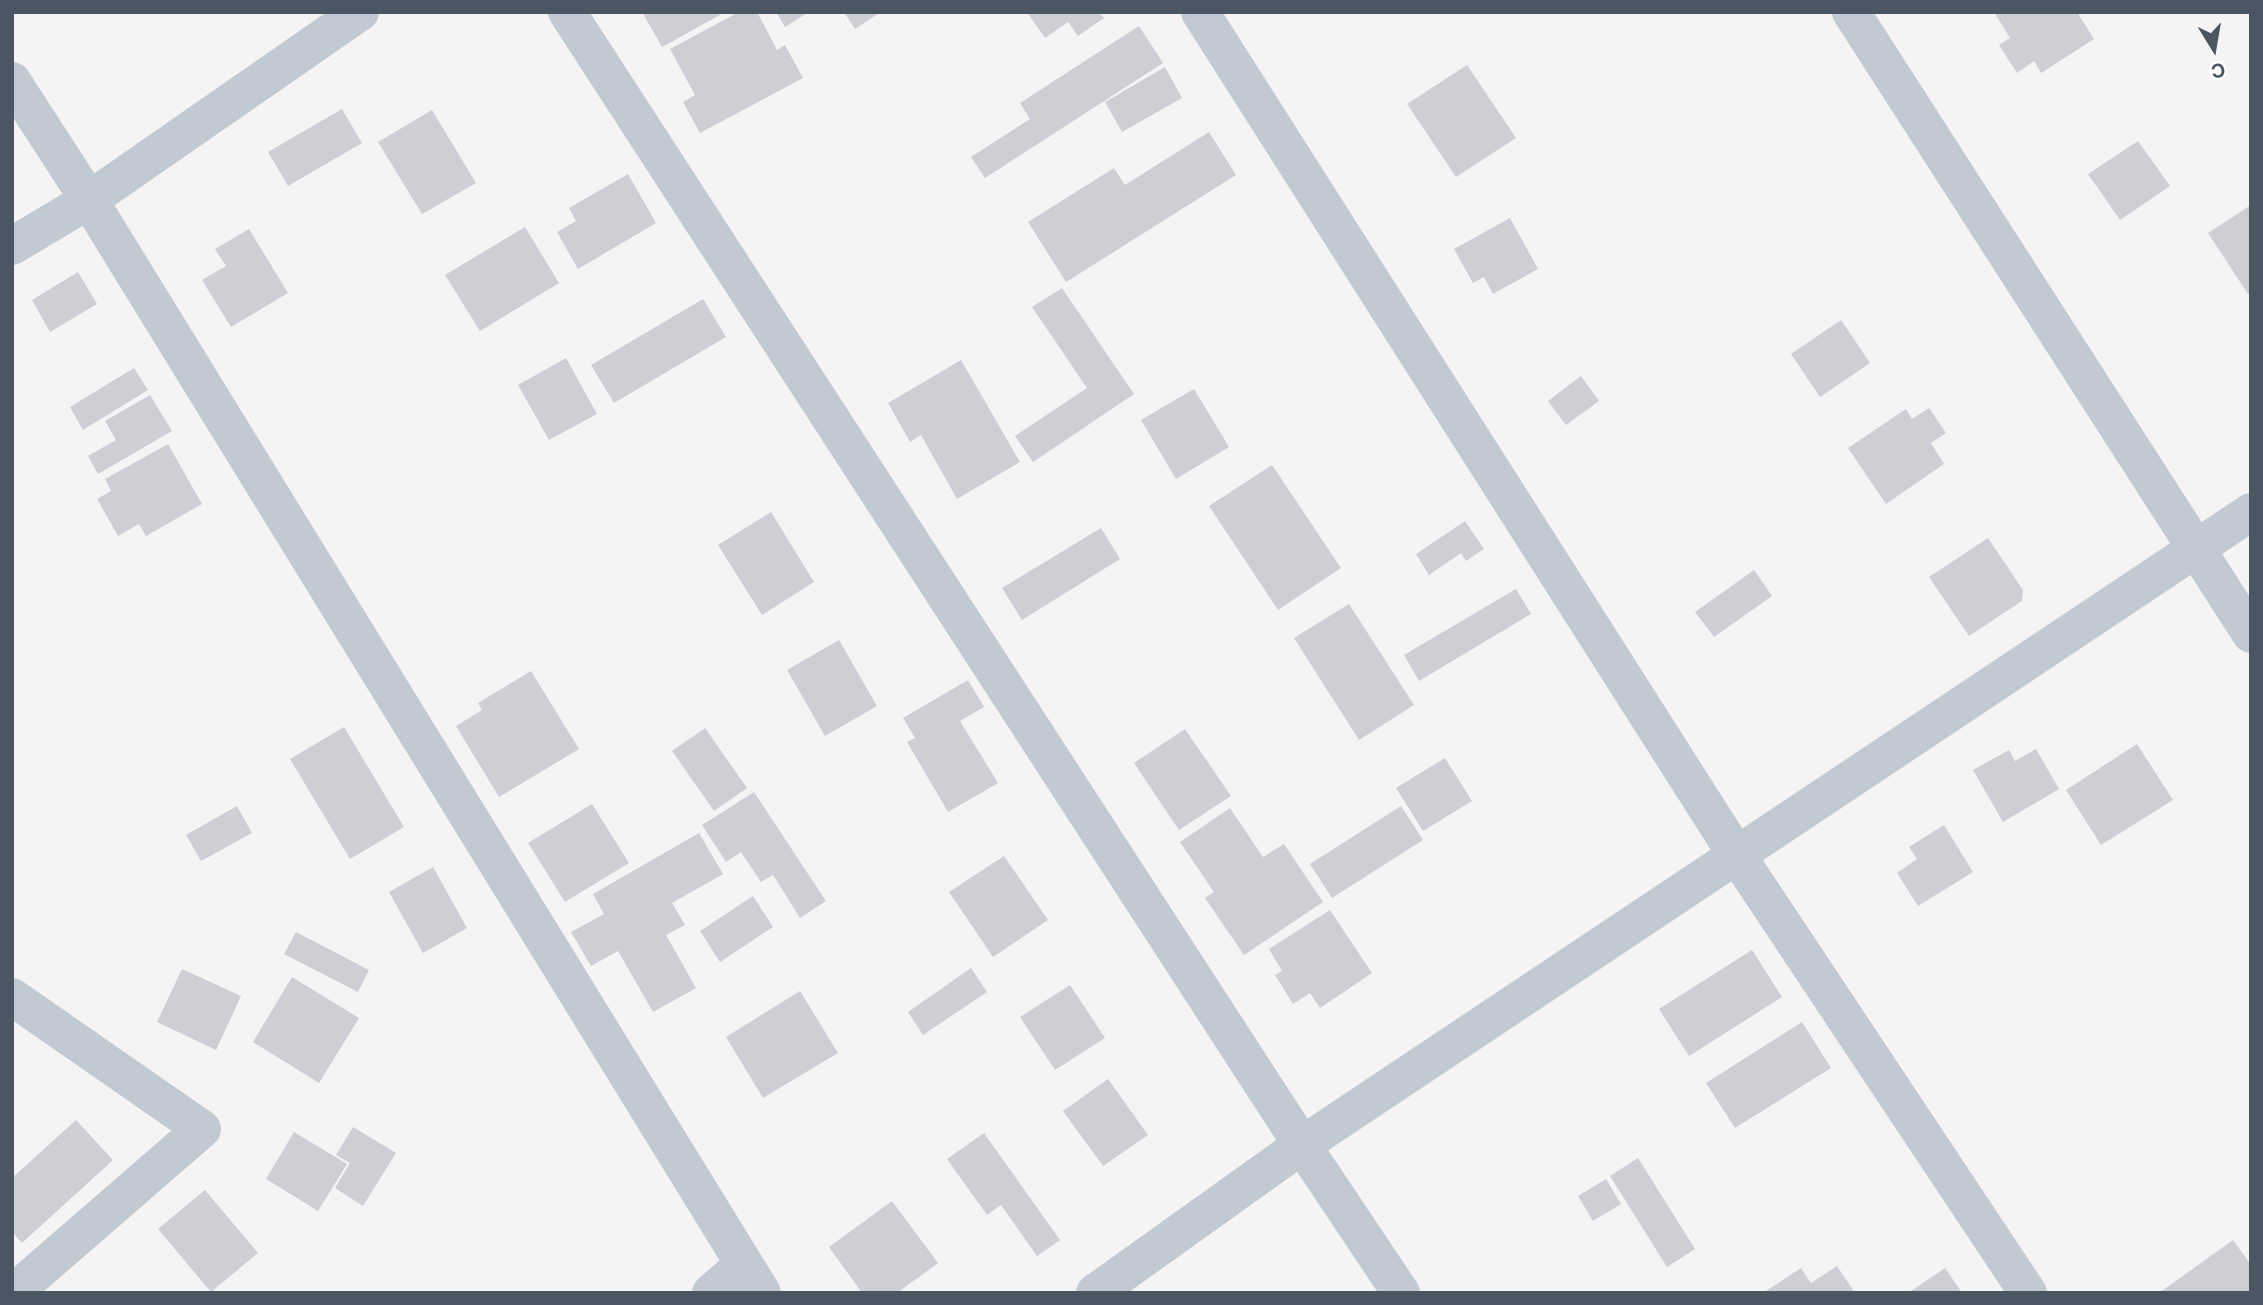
<!DOCTYPE html>
<meta charset="utf-8">
<style>
body{margin:0}
#map{position:relative;width:2263px;height:1305px;overflow:hidden;background:#f5f3f3;font-family:Inter,sans-serif}
canvas{display:block}
.frame{position:absolute;inset:0;border:14px solid #4a5661;pointer-events:none}
.north{position:absolute;left:2179px;top:14px;width:70px;height:70px;-webkit-text-stroke:5px #fff;paint-order:stroke;rotate:169deg;font-size:19px;font-weight:700;line-height:28px;text-align:center;color:#4a5661}
.north::after{content:'';display:block;margin:auto;width:24px;height:32px;background:#4a5661;clip-path:polygon(50% 0,100% 100%,50% 72%,0 100%)}
</style>
<div id="map">
<canvas width="2263" height="1305"></canvas>
<div class="frame"></div>
<div class="north">С</div>
</div>
<script>
const ctx = document.querySelector('canvas').getContext('2d');
ctx.lineJoin = 'round';
function paint(path, color) { ctx.fillStyle = color; ctx.fill(path, 'evenodd'); }
const shape = rows => new Path2D(rows.map(r => 'M' + r).join(''));
function strokePath(path, color, width, dash) { ctx.strokeStyle = color; ctx.lineWidth = width; ctx.lineCap = dash ? 'butt' : 'round'; ctx.setLineDash(dash || []); ctx.stroke(path); }
const building = shape([
 [642,12,718,12,720,15,662,47],
 [739,12,757,12,777,50,785,45,803,78,700,133,683,102,695,95,670,49],
 [776,12,809,12,785,27],
 [844,12,881,12,855,29],
 [1027,12,1099,12,1104,18,1078,36,1068,22,1045,38],
 [1994,12,2077,12,2094,39,2041,73,2034,61,2017,73,1999,45,2010,38],
 [1139,26,1163,63,985,178,971,157,1030,119,1020,103],
 [1467,65,1516,138,1456,177,1407,104],
 [1165,67,1182,98,1122,132,1105,102],
 [342,109,362,143,288,186,268,152],
 [432,110,476,183,422,214,378,142],
 [1209,132,1236,175,1066,282,1028,222,1114,168,1125,185],
 [2138,141,2170,186,2120,220,2088,174],
 [628,174,656,223,578,269,557,232,576,221,569,208],
 [2251,205,2251,292,2248,294,2208,233],
 [1510,218,1538,269,1493,294,1484,277,1473,283,1454,249],
 [525,227,559,283,480,331,445,275],
 [249,229,288,293,231,327,202,280,226,266,215,249],
 [78,272,97,304,50,332,32,300],
 [1062,288,1134,394,1033,462,1015,436,1087,388,1032,307],
 [703,299,726,337,614,403,591,365],
 [1841,320,1870,363,1820,397,1791,354],
 [566,358,597,414,549,440,518,385],
 [961,360,1020,462,957,499,921,435,910,442,888,403],
 [134,368,148,390,83,430,70,407],
 [1581,376,1599,401,1566,425,1548,401],
 [1194,389,1229,447,1176,479,1141,420],
 [150,395,172,431,98,474,88,456,116,440,105,421],
 [1929,408,1946,433,1931,443,1944,464,1886,504,1848,448,1906,409,1912,419],
 [168,444,202,504,146,536,139,524,118,536,97,499,111,491,105,479],
 [1272,465,1341,568,1278,610,1209,506],
 [771,512,814,582,762,615,718,545],
 [1465,521,1484,549,1466,561,1461,553,1429,575,1416,554],
 [1101,528,1120,559,1022,620,1002,588],
 [1988,538,2023,590,2022,601,1969,636,1929,577],
 [1754,570,1772,596,1714,637,1695,612],
 [1516,589,1531,614,1419,681,1404,655],
 [1349,604,1414,705,1359,740,1294,638],
 [839,640,877,706,825,736,787,670],
 [531,671,579,749,499,797,456,726,482,710,478,703],
 [968,680,984,707,960,721,998,783,948,812,907,742,915,738,903,718],
 [344,727,404,827,350,859,290,759],
 [705,728,747,788,714,811,672,751],
 [1185,729,1231,796,1179,830,1134,763],
 [2137,744,2173,800,2101,845,2066,790],
 [2036,749,2059,789,2003,822,1973,770,2009,750,2015,761],
 [1445,758,1472,801,1423,831,1396,788],
 [754,792,826,901,800,918,773,875,761,882,741,852,726,862,702,825],
 [592,804,629,863,565,902,528,843],
 [237,806,252,833,201,861,186,835],
 [1401,806,1423,840,1332,898,1310,864],
 [1230,808,1263,857,1284,844,1323,902,1244,955,1205,898,1214,892,1180,842],
 [1944,825,1973,872,1918,906,1897,873,1917,859,1909,847],
 [699,833,723,874,672,903,685,925,666,935,696,988,653,1012,618,951,591,966,571,932,604,914,593,894],
 [1004,856,1048,920,993,957,949,892],
 [433,867,467,928,423,953,389,892],
 [753,896,773,927,720,962,700,931],
 [1330,910,1372,973,1320,1008,1310,993,1293,1004,1275,975,1282,971,1269,949],
 [296,932,369,970,358,992,284,954],
 [1752,950,1782,997,1689,1056,1659,1009],
 [971,968,987,992,923,1035,908,1012],
 [182,969,241,996,216,1050,157,1022],
 [292,977,359,1018,319,1083,253,1042],
 [1070,985,1105,1038,1055,1070,1020,1017],
 [800,991,838,1053,763,1098,726,1037],
 [1802,1022,1831,1068,1735,1128,1706,1083],
 [1108,1079,1148,1135,1103,1166,1063,1111],
 [76,1120,113,1160,22,1243,12,1232,12,1178],
 [353,1127,396,1153,363,1206,335,1188,350,1163,336,1155],
 [294,1132,347,1164,318,1211,266,1179],
 [984,1133,1060,1240,1037,1256,1001,1205,987,1215,947,1159],
 [1638,1158,1695,1249,1667,1267,1610,1176],
 [1606,1179,1621,1204,1593,1221,1578,1196],
 [205,1190,258,1253,211,1292,158,1229],
 [892,1201,938,1263,897,1293,862,1293,829,1247],
 [2233,1240,2251,1265,2251,1293,2159,1293],
 [1837,1266,1855,1293,1763,1293,1801,1268,1811,1283],
 [1945,1268,1962,1293,1908,1293]
]);
const minor = shape([
 [567,12,1302,1145,1401,1293],
 [1200,12,1736,854,2028,1293],
 [1851,12,2251,634],
 [12,81,89,200,762,1293],
 [12,246,89,200,360,12],
 [12,997,202,1129,13,1293],
 [711,1293,743,1265],
 [1095,1293,1302,1145,2251,512]
]);
paint(building, '#cdcfd5');
strokePath(minor, '#c1cad2', 38);
</script>
